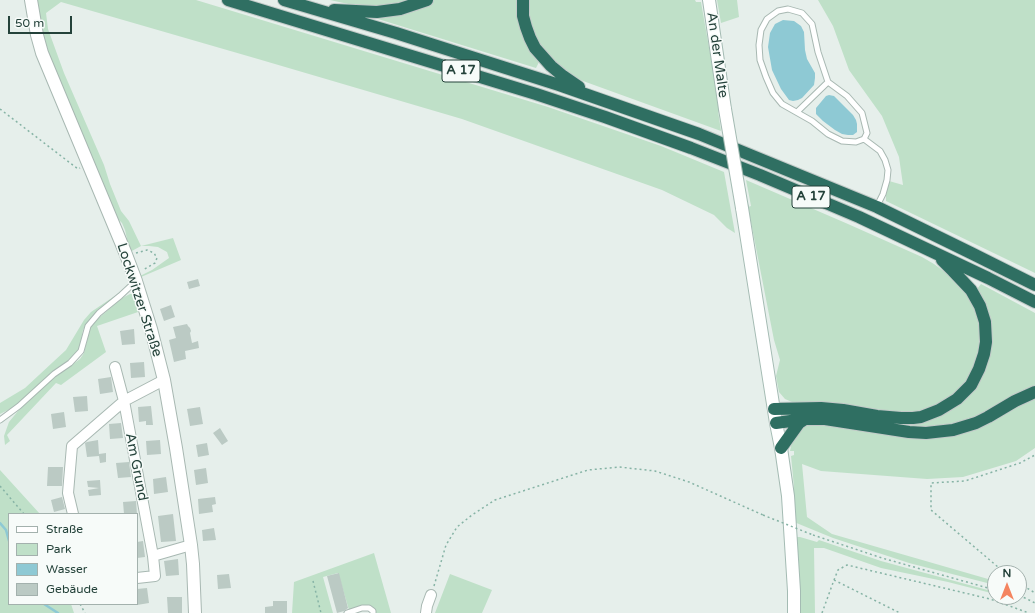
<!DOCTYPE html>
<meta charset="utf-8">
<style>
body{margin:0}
#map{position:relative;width:1035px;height:613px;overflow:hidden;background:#e6efeb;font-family:"Varela Round",sans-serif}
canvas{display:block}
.legend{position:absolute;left:8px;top:513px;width:130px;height:92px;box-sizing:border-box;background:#f7fbf9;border:1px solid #a3b1ad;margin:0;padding:5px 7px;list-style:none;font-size:12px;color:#24423a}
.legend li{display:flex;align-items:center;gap:8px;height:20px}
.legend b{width:20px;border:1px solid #a3b1ad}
.north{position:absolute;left:987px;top:565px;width:40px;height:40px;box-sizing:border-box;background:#f7fbf9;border:1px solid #a3b1ad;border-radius:50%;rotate:0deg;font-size:11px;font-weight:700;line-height:16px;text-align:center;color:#24423a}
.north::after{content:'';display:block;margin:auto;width:14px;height:18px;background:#f4845f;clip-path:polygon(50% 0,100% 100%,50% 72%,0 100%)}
.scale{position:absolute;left:8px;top:16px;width:64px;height:18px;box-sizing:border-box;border:2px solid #24423a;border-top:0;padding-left:5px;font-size:12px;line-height:14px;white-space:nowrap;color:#24423a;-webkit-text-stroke:3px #f7fbf9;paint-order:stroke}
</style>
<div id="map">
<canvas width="1035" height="613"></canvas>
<ul class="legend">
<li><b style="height:5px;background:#fff"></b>Straße</li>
<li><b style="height:11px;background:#bfe0c8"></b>Park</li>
<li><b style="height:11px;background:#8ec9d4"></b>Wasser</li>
<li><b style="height:11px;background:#bbcac4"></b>Gebäude</li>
</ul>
<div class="north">N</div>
<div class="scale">50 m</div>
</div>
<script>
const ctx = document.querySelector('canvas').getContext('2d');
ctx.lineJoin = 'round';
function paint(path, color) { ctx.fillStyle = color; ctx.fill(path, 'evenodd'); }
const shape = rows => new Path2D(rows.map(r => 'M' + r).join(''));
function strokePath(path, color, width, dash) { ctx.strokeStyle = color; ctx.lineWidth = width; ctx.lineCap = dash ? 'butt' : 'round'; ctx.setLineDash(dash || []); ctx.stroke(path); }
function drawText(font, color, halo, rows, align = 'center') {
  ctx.font = font + ' "Varela Round",sans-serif'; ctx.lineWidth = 3; ctx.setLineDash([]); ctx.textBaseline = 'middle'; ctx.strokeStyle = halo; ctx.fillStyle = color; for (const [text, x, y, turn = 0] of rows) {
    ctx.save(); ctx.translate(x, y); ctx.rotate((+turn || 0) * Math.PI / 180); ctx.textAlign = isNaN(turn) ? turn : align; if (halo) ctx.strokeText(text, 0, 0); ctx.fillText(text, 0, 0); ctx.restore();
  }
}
const green = shape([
 [36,0,196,0,548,107,661,146,724,172,735,233,727,228,714,215,662,190,462,119,258,59,61,2,46,13,48,29,64,73,104,165,110,184,121,211,129,221,141,246,173,238,181,260,141,277,140,276,152,270,169,258,167,252,158,247,149,246,141,246,130,252,125,230,122,223,117,218,52,65,44,38],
 [330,0,416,0,400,6,362,7],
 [434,0,518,0,530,52,539,62,536,68,378,19,378,17,428,4],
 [528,0,695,0,696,2,701,2,720,110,718,111,721,131,583,81,573,76,555,64,539,45,528,17],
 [717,0,737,0,739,17,721,23],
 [818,0,1035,0,1035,273,886,201,886,194,889,181,903,185,899,157,882,116,849,70,833,26],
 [746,180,848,224,922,257,934,264,949,275,966,293,975,308,980,324,980,343,978,360,966,381,955,394,946,400,928,408,910,413,878,410,845,404,822,402,792,402,785,399,779,392,776,376,780,360,774,340,748,207,751,206],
 [981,284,1035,313,1035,387,965,422,926,429,799,412,903,423,975,387,988,312,981,295,977,289],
 [125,289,119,296,94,315,86,324,83,330,80,345,78,353,73,358,18,405,0,414,0,403,25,388,53,362,66,350,84,320,91,312],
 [130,294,133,294,138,312,97,326,106,352,61,385,56,383,7,435,10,441,5,445,4,436,9,422,18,411,50,381,80,359,84,353,90,328,92,324,122,298],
 [1035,396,1035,448,1016,461,963,477,927,479,821,471,802,464,807,517,832,534,995,581,995,585,909,563,833,538,794,522,793,501,794,487,791,456,794,455,794,451,790,451,792,441,803,426,814,422,926,437],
 [0,470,40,514,9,514,9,604,71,604,74,613,0,613],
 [796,537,800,537,817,542,819,540,881,561,995,592,995,594,948,582,881,568,824,548,814,548,815,613,799,613],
 [374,553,391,613,375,613,372,606,365,605,349,610,338,573,323,577,333,613,292,613,294,582],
 [450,574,492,590,482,613,435,613]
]);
const water = shape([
 [783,20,794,21,801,26,804,32,805,50,807,59,815,73,815,78,814,85,802,98,798,100,793,101,789,100,781,89,772,70,768,47,770,33,775,24],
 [829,95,834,96,853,115,856,120,857,124,857,132,853,135,848,135,842,134,835,130,823,121,816,114,816,108,826,96]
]);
const stream = shape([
 [0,523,6,530,9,541],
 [44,604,58,613]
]);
const building = shape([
 [198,279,200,286,189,289,187,282],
 [171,305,175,317,164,321,160,309],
 [187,324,188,326,190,328,191,331,190,333,192,343,198,341,199,348,185,351,186,359,174,362,169,340,176,338,173,327],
 [134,329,135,344,122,345,120,331],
 [144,362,145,377,131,378,130,363],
 [111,377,113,392,100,394,98,379],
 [87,396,88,411,75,412,73,397],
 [151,406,153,425,146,425,146,421,139,422,138,407],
 [200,407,203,424,190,426,187,409],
 [64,412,66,427,53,429,51,414],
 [121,423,123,438,110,439,109,424],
 [220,428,228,441,222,445,213,433],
 [98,440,99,454,106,453,106,462,100,463,99,456,87,457,85,443,87,442],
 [160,440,161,454,147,455,146,441],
 [207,443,209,455,198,457,196,445],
 [129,462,131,477,118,478,116,463],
 [48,467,63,467,62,486,47,486],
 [206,468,208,483,196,485,194,470],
 [166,477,168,492,154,494,153,479],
 [100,480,101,495,89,496,88,490,99,488,88,487,87,481],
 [62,497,65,509,54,512,51,500],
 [215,497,216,504,212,505,213,512,199,514,198,499],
 [136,501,137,514,124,514,123,502],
 [173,514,176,541,161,542,158,516],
 [214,528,216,540,203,541,202,530],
 [143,541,145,557,137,558,137,542],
 [178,559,179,575,166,576,164,561],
 [339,573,348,608,344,611,337,613,327,576],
 [229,574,231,588,218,589,217,575],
 [147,588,149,603,137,605,137,589],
 [167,597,182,597,182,613,168,613],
 [273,601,287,601,287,613,265,613,265,607,273,606]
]);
const path = shape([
 [0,109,78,169,80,168],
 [136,253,147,250,154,253,157,258,155,263,143,270],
 [0,486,24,514],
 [813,535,882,558,995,590],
 [1005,573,931,510,931,483,965,481,1020,463,1035,455],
 [834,580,900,613],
 [313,581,321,613],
 [1019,583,1035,593],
 [434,586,446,545,457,527,472,515,495,500,588,470,619,467,655,471,689,482,763,515],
 [1019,596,1025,598,1035,603],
 [80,604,85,613],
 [822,613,834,580,838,570,847,565,990,599,1029,613]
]);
const service = shape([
 [797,112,828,82],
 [864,139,867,133,862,113,847,96,828,82,818,52,812,24,802,13,788,9,778,11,767,19,761,30,759,45,760,60,766,77,773,93,782,104,812,121,828,134,842,141,856,142,864,139,880,151,885,160,888,170,887,180,883,194,877,206],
 [0,420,19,406,54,374,70,363,81,351,88,326,99,313,120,296,135,282],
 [347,613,362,608,369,608,373,611,373,613]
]);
const minor = shape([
 [115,367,124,401,153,556,155,576,137,578],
 [73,514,68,493,72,446,124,401,164,380],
 [153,556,191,545],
 [426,613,427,606,431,595]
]);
const tertiary = shape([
 [31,0,37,35,42,53,125,252,136,281,151,329,164,380,176,448,191,545,193,564,195,613]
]);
const secondary = shape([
 [709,0,725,109],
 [742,208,776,423,781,448,788,496,794,591,794,613]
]);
const motorway = shape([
 [228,0,536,94,605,117,691,148,760,175,859,217,988,278,1035,302],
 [284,0,396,33,559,85,699,134,877,207,971,253,1035,285],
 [523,0,523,16,526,27,530,38,535,48,551,66,563,76,579,87],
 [334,10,377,12,400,9,427,0],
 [774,409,821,408,843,410,877,416,901,418,913,418,921,417,939,410,957,399,971,385,979,369,984,354,986,342,985,322,980,306,971,290,953,271,942,260],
 [776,423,805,419,825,419,909,432,926,433,953,430,976,423,988,417,1015,401,1035,392],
 [781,448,799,423,805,419]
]);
const pathBridge = shape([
 [763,515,813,535]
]);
const secondaryBridge = shape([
 [725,109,742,208]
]);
const shields = [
 [461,71,38],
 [811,197,38]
];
const shieldNames = [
 ["A 17",461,71],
 ["A 17",811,197]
];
const streetNames = [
 ["An der Malte",717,55,82],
 ["Lockwitzer Straße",139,300,72],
 ["Am Grund",136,467,79]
];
paint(green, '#bfe0c8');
paint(water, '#8ec9d4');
strokePath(stream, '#8ec9d4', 2.5);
paint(building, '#bbcac4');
strokePath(service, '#a8b8b2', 7);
strokePath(minor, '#a8b8b2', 12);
strokePath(tertiary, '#a8b8b2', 14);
strokePath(secondary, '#a4bbb3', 14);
strokePath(motorway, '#c2cac8', 14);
strokePath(path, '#86b3a5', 1.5, [2, 3]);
strokePath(service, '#fff', 5);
strokePath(minor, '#fff', 10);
strokePath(tertiary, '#fff', 12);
strokePath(secondary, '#fff', 12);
strokePath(motorway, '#2f6f62', 12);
strokePath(secondaryBridge, '#a4bbb3', 14, []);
strokePath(pathBridge, '#86b3a5', 1.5, [2, 3]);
strokePath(secondaryBridge, '#fff', 12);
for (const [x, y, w] of shields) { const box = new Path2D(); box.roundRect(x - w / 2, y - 11, w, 22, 3); ctx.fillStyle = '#f7fbf9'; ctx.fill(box); strokePath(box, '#24423a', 1); }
drawText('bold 13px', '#24423a', null, shieldNames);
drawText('14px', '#24423a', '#f7fbf9', streetNames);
</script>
